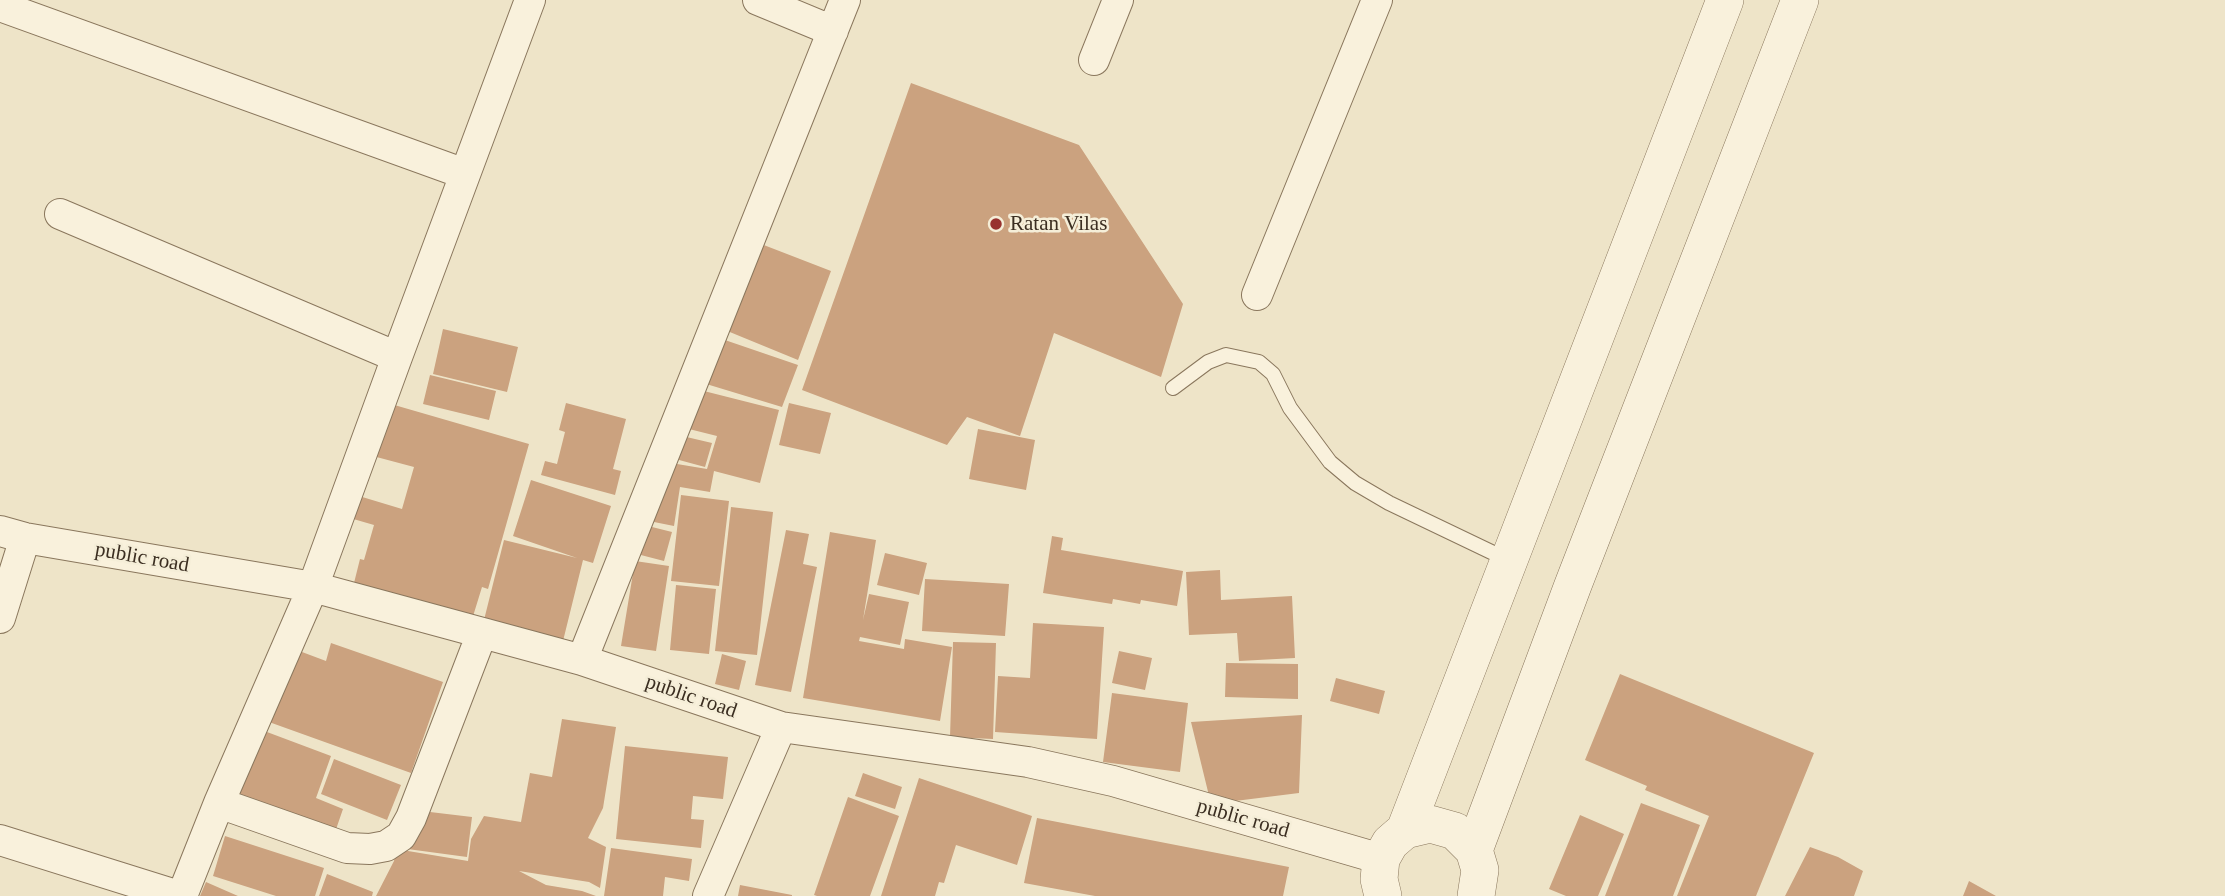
<!DOCTYPE html>
<style>
body{margin:0}
canvas{display:block;background:#eee4c8}
</style>
<canvas width="2225" height="896"></canvas>
<script>
const ctx = document.querySelector('canvas').getContext('2d');
ctx.lineJoin = 'round';
function paint(path, color) { ctx.fillStyle = color; ctx.fill(path, 'evenodd'); }
const shape = rows => new Path2D(rows.map(r => 'M' + r).join(''));
function strokePath(path, color, width, dash) { ctx.strokeStyle = color; ctx.lineWidth = width; ctx.lineCap = dash ? 'butt' : 'round'; ctx.setLineDash(dash || []); ctx.stroke(path); }
function drawText(font, color, halo, rows, align = 'center') {
  ctx.font = font + ' "Times New Roman",serif'; ctx.lineWidth = 5; ctx.setLineDash([]); ctx.textBaseline = 'middle'; ctx.strokeStyle = halo; ctx.fillStyle = color; for (const [text, x, y, turn = 0] of rows) {
    ctx.save(); ctx.translate(x, y); ctx.rotate((+turn || 0) * Math.PI / 180); ctx.textAlign = isNaN(turn) ? turn : align; if (halo) ctx.strokeText(text, 0, 0); ctx.fillText(text, 0, 0); ctx.restore();
  }
}
const building = shape([
 [911,83,1079,145,1183,304,1161,377,1054,333,1020,436,967,417,947,445,802,390],
 [756,242,831,271,798,360,720,328],
 [443,329,518,347,507,392,433,374],
 [719,338,798,365,782,407,703,383],
 [430,375,496,391,489,420,423,404],
 [696,389,779,410,760,483,714,471,710,492,680,487,674,526,649,521,665,462,707,469,717,436,681,427],
 [384,402,529,444,488,589,482,587,470,626,354,583,360,559,364,560,374,525,343,516,349,493,402,509,414,467,369,455],
 [566,403,626,419,613,469,621,471,615,495,541,475,545,461,557,464,565,432,559,430],
 [789,403,831,413,820,454,779,445],
 [978,429,1035,440,1026,490,969,479],
 [678,435,712,443,705,467,668,457],
 [531,480,611,506,593,563,583,560,563,641,484,620,504,540,577,558,513,536],
 [681,495,729,501,719,586,671,581],
 [731,507,773,512,757,655,715,651],
 [644,525,672,532,664,561,637,554],
 [786,530,809,534,803,564,817,567,791,692,755,685],
 [830,532,876,540,863,620,869,594,909,602,900,645,860,637,859,641,904,649,905,639,952,647,940,721,803,698],
 [1052,536,1063,538,1061,550,1183,571,1177,606,1141,600,1140,604,1113,599,1112,604,1043,593],
 [885,553,927,563,919,595,877,585],
 [635,561,669,566,656,651,621,646],
 [1220,570,1221,600,1292,596,1295,658,1239,661,1237,633,1189,635,1186,572],
 [925,579,1009,584,1005,636,922,631],
 [676,585,716,589,709,654,670,650],
 [1033,623,1104,627,1097,739,995,732,998,676,1030,678],
 [953,642,996,643,993,739,950,737],
 [331,643,443,682,411,773,269,722,294,649,326,661],
 [1119,651,1152,658,1145,690,1112,683],
 [722,654,746,661,739,690,715,684],
 [1226,663,1298,664,1298,699,1225,697],
 [1620,674,1814,753,1756,896,1677,896,1709,816,1645,790,1647,786,1585,760],
 [1336,678,1385,691,1379,714,1330,701],
 [1112,693,1188,703,1180,772,1103,762],
 [1302,715,1299,793,1211,804,1191,722],
 [562,719,616,727,603,808,588,838,606,847,600,888,589,882,519,871,546,885,582,891,596,896,376,896,394,861,396,849,468,861,471,839,484,816,521,822,530,773,552,777],
 [259,729,331,756,316,798,343,809,333,838,233,801],
 [625,746,728,757,723,799,693,796,691,819,704,820,701,848,616,839],
 [334,759,401,785,387,820,321,794],
 [863,773,902,787,895,809,855,796],
 [919,778,1032,816,1017,865,956,845,944,883,939,882,935,896,881,896],
 [848,797,899,816,870,896,817,896,814,895],
 [1641,803,1700,825,1673,896,1605,896],
 [430,812,472,817,467,857,400,848],
 [1580,815,1624,834,1598,896,1566,896,1549,889],
 [1037,818,1289,867,1283,896,1095,896,1024,883],
 [225,836,324,868,315,896,276,896,213,876],
 [1810,847,1838,857,1863,871,1854,896,1785,896],
 [611,848,692,859,689,881,665,877,663,896,604,896],
 [327,874,373,892,372,896,319,896],
 [1969,881,1996,896,1963,896],
 [206,882,238,896,200,896],
 [740,885,792,895,792,896,738,896]
]);
const service = shape([
 [1173,388,1208,362,1226,355,1259,362,1273,374,1290,408,1330,462,1355,483,1389,503,1508,560]
]);
const minor = shape([
 [758,0,833,31],
 [0,6,465,174],
 [1094,60,1118,0],
 [60,214,397,357],
 [1257,295,1377,0],
 [0,531,25,538,313,587,582,660,781,727,1028,762,1113,781,1381,859],
 [0,618,25,538],
 [582,660,845,0],
 [219,803,347,848,370,849,386,846,401,836,411,818,482,633],
 [0,840,179,896],
 [182,896,219,803,313,587,397,357,530,0],
 [708,896,781,727]
]);
const tertiary = shape([
 [1405,830,1725,0],
 [1474,850,1573,585,1800,0],
 [1383,896,1379,879,1381,859,1390,843,1405,830,1430,824,1455,831,1474,850,1480,870,1476,896]
]);
const markers = [
 [996,224,7,"#98312e"]
];
const poiNames = [
 ["Ratan Vilas",1010,224]
];
const streetNames = [
 ["public road",142,558,10],
 ["public road",691,697,19],
 ["public road",1243,819,16]
];
paint(building, '#cba27f');
strokePath(service, '#8a775d', 16);
strokePath(minor, '#8a775d', 32);
strokePath(tertiary, '#8a775d', 38);
strokePath(service, '#f9f1dc', 14);
strokePath(minor, '#f9f1dc', 30);
strokePath(tertiary, '#f9f1dc', 37);
for (const [x, y, r, color] of markers) { const dot = new Path2D(); dot.arc(x, y, r, 0, 2 * Math.PI); ctx.fillStyle = color; ctx.fill(dot); strokePath(dot, '#f5eed8', 2.5); }
drawText('21px', '#3b2e21', '#f5eed8', poiNames, 'left');
drawText('21px', '#3b2e21', '#f5eed8', streetNames);
</script>
